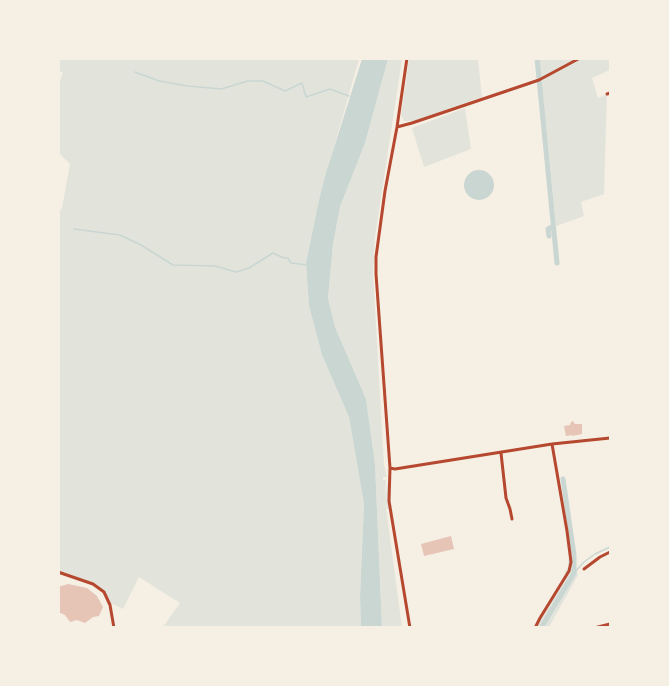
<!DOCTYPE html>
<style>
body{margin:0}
#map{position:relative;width:669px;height:686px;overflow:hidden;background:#f6efe4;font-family:"DejaVu Sans",sans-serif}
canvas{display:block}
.frame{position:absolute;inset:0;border:60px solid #f6efe4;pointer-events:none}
</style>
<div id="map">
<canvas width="669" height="686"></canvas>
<div class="frame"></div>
</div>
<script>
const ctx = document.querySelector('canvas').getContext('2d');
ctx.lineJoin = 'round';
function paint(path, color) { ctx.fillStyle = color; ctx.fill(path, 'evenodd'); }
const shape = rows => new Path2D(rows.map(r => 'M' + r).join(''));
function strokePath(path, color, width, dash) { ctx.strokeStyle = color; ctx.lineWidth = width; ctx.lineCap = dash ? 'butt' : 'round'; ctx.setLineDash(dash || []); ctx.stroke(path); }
const green = shape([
 [59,59,359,59,319,200,306,263,309,306,322,355,349,417,364,504,360,597,361,627,163,627,180,603,139,577,123,609,113,604,110,605,100,588,59,572,58,214,62,208,70,164,59,153,59,83,63,73,59,71],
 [388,59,402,59,375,237,373,273,384,465,387,477,383,477,383,480,386,480,385,498,388,481,389,509,387,509,385,500,402,627,382,627,375,464,366,399,335,327,328,298,333,244,340,207,365,143],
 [409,59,478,59,482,97,415,121,404,121,401,115],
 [537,59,610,59,610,70,592,78,598,98,607,94,604,194,581,202,584,216,556,226,546,124,543,124],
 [465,108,471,149,424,167,412,128],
 [572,557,578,575,549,627,535,628,566,575,564,574,568,567,568,559]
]);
const water = shape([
 [362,59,388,59,365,143,340,207,333,244,328,298,335,327,366,399,375,464,382,628,361,627,360,597,364,504,349,417,322,355,309,306,306,263,319,200,326,173],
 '464 185a15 15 0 1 1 30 0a15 15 0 1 1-30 0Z'
]);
const stream = shape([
 [135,72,159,81,188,86,221,89,248,81,263,81,285,91,302,83,306,97,330,89,349,96],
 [74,229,120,235,141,245,173,265,215,266,236,272,249,268,273,253,284,258,288,258,291,263,308,265],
 [574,573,584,562,595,554,610,547]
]);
const canal = shape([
 [537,58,557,263],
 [549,236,548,229,552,227],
 [541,628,574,573,574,555,563,479]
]);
const building = shape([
 [573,421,575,424,582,424,582,434,572,436,572,435,566,436,564,426,570,425,571,422],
 [451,536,454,549,424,556,421,544],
 [68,584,87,588,97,596,103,607,99,616,93,617,85,623,77,620,70,622,65,615,58,612,58,587]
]);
const minor = shape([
 [407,58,397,127,385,191,376,257,376,274,390,468,389,501,410,628],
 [607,94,610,93],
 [397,127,412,123,539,80,580,58],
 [501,453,506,498,510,509,512,519],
 [390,468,395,469,552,444,610,438],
 [584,569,600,557,610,552],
 [58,572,93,584,104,592,110,605,114,628],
 [535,628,540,618,569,571,571,562,567,531,552,444],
 [594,628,610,624]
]);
paint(green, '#e2e4dc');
paint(water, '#c9d6d2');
strokePath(stream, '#c9d6d2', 1.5);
strokePath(canal, '#c9d6d2', 5);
paint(building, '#e6c5b7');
strokePath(minor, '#b5482f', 3);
</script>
